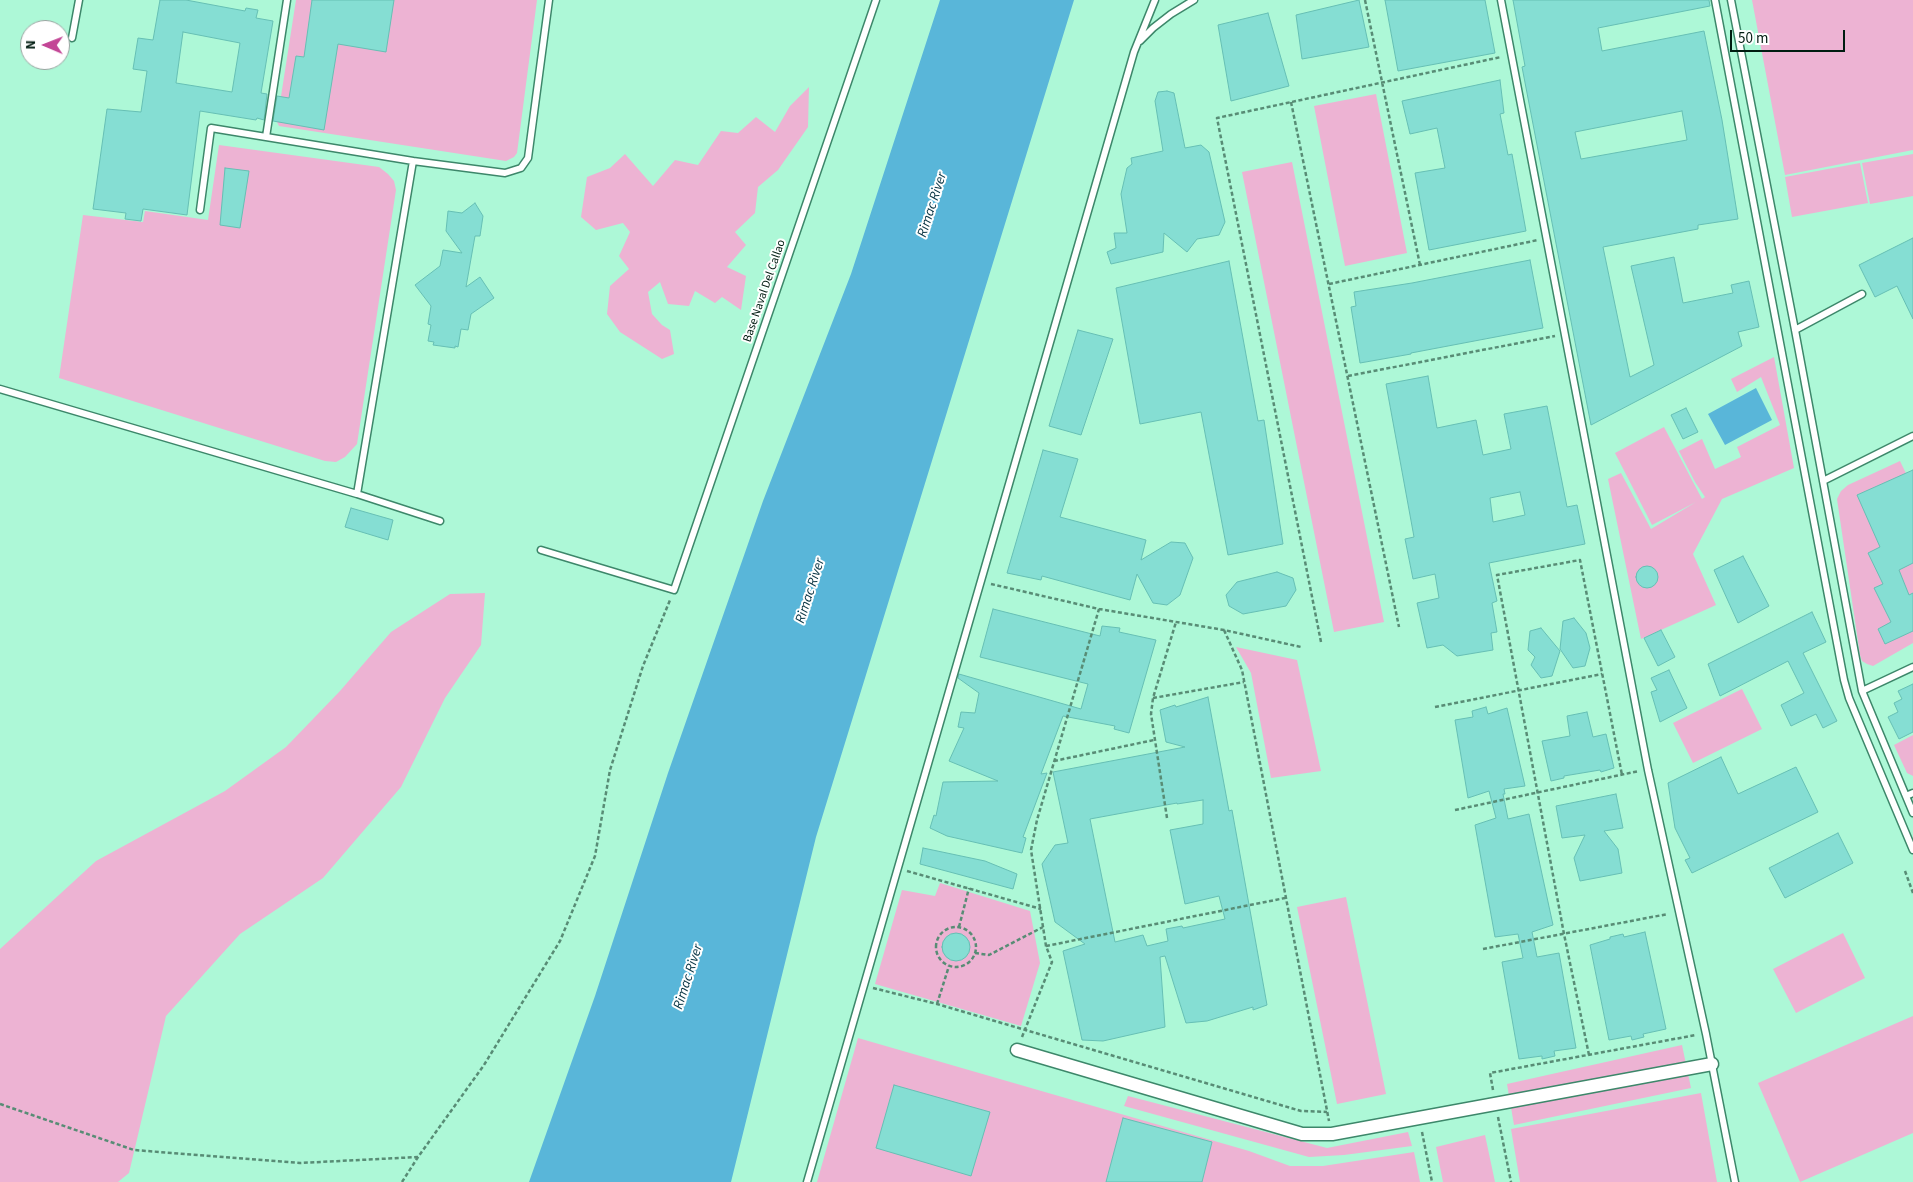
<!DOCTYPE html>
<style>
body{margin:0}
#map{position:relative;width:1913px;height:1182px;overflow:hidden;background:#adf8d7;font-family:"Source Sans 3",sans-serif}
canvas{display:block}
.north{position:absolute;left:20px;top:20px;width:50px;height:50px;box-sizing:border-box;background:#fff;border:1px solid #99a4a0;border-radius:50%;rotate:271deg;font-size:14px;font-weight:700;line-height:20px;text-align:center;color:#001c11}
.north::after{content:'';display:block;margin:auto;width:18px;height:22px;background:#c34696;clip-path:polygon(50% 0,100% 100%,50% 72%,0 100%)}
.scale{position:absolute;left:1730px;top:30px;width:115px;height:22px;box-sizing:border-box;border:2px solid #001c11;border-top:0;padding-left:6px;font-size:15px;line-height:18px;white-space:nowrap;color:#001c11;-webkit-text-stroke:4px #fff;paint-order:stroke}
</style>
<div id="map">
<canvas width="1913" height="1182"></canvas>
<div class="north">N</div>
<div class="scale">50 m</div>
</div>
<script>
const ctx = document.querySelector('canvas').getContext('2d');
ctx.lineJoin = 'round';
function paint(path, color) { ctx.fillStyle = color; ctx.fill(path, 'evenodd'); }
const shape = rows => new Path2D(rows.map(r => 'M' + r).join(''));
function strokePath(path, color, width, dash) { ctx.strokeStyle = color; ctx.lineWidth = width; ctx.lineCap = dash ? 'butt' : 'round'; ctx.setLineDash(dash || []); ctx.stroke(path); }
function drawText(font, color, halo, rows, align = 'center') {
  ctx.font = font + ' "Source Sans 3",sans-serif'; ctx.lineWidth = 4; ctx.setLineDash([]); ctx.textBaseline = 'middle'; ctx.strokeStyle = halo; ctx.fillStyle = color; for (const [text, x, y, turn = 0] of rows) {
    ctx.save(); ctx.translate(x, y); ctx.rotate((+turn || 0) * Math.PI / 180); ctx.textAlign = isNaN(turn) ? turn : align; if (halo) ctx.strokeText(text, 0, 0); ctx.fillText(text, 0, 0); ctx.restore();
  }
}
const green = shape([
 [296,0,537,0,517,153,514,157,506,161,279,126,277,122],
 [1752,0,1913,0,1913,150,1785,175],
 [809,87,808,127,778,170,758,187,755,213,735,232,746,245,727,267,746,276,741,310,722,297,715,303,695,291,689,306,668,304,660,282,648,292,652,314,662,325,670,330,674,354,662,359,620,332,607,314,610,286,629,269,619,256,630,232,623,223,596,230,581,217,587,177,610,168,625,154,653,186,675,160,698,165,721,131,738,133,756,117,775,132,790,106],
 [1376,94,1407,253,1345,266,1314,106],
 [219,145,379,167,388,174,394,181,396,190,357,444,345,457,336,462,325,461,59,378,83,215,143,222,145,211,208,220],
 [1913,154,1913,196,1870,204,1862,163],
 [1292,162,1384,622,1334,632,1242,172],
 [1860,163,1868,203,1792,217,1785,177],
 [1774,357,1794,468,1722,499,1693,554,1716,605,1641,639,1608,479,1621,473,1651,529,1696,502,1652,525,1615,453,1664,427,1702,499,1705,497,1695,482,1679,451,1702,439,1715,469,1741,457,1737,447,1780,425,1761,377,1737,392,1731,379],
 [1900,461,1913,488,1913,643,1873,666,1867,664,1862,661,1860,655,1837,499,1841,491,1848,485],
 [485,593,481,645,445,698,401,787,323,878,240,934,166,1016,129,1173,118,1182,0,1182,0,949,96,861,225,791,286,747,340,691,391,632,450,594],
 [1236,647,1297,660,1321,771,1271,778,1251,673],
 [1742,689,1762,729,1693,763,1673,723],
 [1913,735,1913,776,1907,773,1894,745],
 [940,883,1030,911,1040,963,1021,1026,875,984,902,890,935,896],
 [1346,897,1386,1094,1337,1104,1297,907],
 [1843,933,1865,978,1796,1013,1773,969],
 [1913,1016,1913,1133,1800,1182,1758,1083],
 [858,1038,1249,1151,1290,1166,1323,1166,1414,1152,1420,1182,817,1182],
 [1682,1045,1691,1088,1514,1125,1507,1084],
 [1701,1093,1717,1182,1520,1182,1511,1129],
 [1128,1096,1327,1148,1408,1132,1412,1146,1344,1155,1309,1157,1124,1106],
 [1485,1135,1495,1182,1443,1182,1436,1147]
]);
const water = shape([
 [940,0,1074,0,816,837,731,1182,529,1182,595,996,668,773,763,501,851,274],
 [1756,388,1772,420,1725,445,1708,414]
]);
const building = shape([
 [160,0,186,0,245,11,246,8,258,10,256,18,273,21,261,93,267,94,264,120,257,118,256,120,200,111,187,215,143,209,141,221,125,219,126,213,93,209,107,109,141,112,147,71,133,69,138,38,153,40,160,0],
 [183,32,240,43,232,92,176,83,183,32],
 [312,0,394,0,386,52,338,44,324,130,273,121,277,96,289,98,296,56,304,57,312,0],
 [1359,0,1369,47,1302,59,1296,15,1359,0],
 [1385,0,1485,0,1495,53,1398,71,1385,0],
 [1513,0,1709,0,1710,6,1598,28,1602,51,1704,31,1722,120,1738,219,1698,225,1698,229,1603,247,1630,377,1654,365,1631,266,1674,257,1683,303,1733,293,1731,285,1749,281,1759,327,1738,332,1742,346,1591,425,1522,67,1525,66,1513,0],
 [1682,111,1687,140,1581,159,1575,132,1682,111],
 [1268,13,1289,86,1231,101,1218,25,1268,13],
 [1500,80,1504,113,1500,114,1508,155,1512,154,1526,231,1429,250,1415,173,1445,168,1437,128,1410,134,1402,101,1500,80],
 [1167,91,1174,93,1185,148,1201,145,1209,152,1225,222,1219,235,1197,239,1187,252,1164,233,1163,252,1111,264,1107,252,1116,248,1114,233,1127,233,1121,194,1127,168,1132,164,1131,158,1163,151,1155,101,1158,92,1167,91],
 [225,168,249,171,240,228,220,225,225,168],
 [475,203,483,216,480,236,475,236,466,287,480,277,494,298,471,314,468,330,461,329,458,347,455,346,455,348,433,345,434,342,428,341,431,325,428,324,431,306,415,285,440,266,443,250,462,253,446,231,448,211,462,213,475,203],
 [1913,238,1913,319,1897,286,1875,297,1859,265,1913,238],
 [1530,260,1543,328,1411,353,1411,354,1360,363,1351,307,1356,306,1354,292,1412,283,1530,260],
 [1229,261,1258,421,1264,420,1283,544,1228,555,1201,412,1140,424,1116,288,1229,261],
 [1078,330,1113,339,1081,435,1049,426,1078,330],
 [1428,376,1437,428,1476,420,1483,455,1511,449,1504,414,1547,406,1567,507,1577,505,1585,544,1489,563,1497,601,1492,603,1497,632,1491,633,1493,650,1457,656,1443,645,1427,648,1417,603,1439,598,1435,574,1413,579,1405,539,1414,537,1386,384,1428,376],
 [1520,492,1525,515,1493,522,1490,498,1520,492],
 [1686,408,1698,432,1683,439,1671,415,1686,408],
 [1043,450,1078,459,1060,517,1146,540,1141,560,1171,542,1185,543,1193,558,1180,595,1167,605,1153,603,1137,574,1130,600,1042,576,1041,580,1007,573,1043,450],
 [1913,470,1913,563,1899,570,1909,595,1913,593,1913,631,1885,644,1878,629,1891,622,1874,588,1883,584,1868,553,1880,547,1857,495,1913,470],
 [351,508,393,520,388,540,345,527,351,508],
 [1743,556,1769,606,1738,623,1714,570,1743,556],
 '1636 577a11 11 0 1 1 22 0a11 11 0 1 1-22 0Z',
 [1277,572,1293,578,1296,590,1286,606,1243,614,1229,606,1226,595,1237,582,1277,572],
 [993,609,1100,636,1102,626,1120,628,1119,632,1156,640,1129,733,1114,729,1115,726,1063,716,1041,774,1047,773,1023,837,1026,838,1022,853,947,836,930,828,934,815,936,816,943,782,998,781,949,761,964,728,958,727,961,712,975,713,979,693,958,678,959,674,1081,709,1088,684,980,657,993,609],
 [1812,612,1826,642,1803,653,1837,721,1823,728,1816,714,1791,726,1781,705,1804,693,1788,661,1720,696,1708,664,1812,612],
 [1574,618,1586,633,1590,648,1585,666,1573,668,1560,649,1563,621,1574,618],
 [1541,628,1560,651,1552,676,1541,678,1531,665,1535,657,1528,650,1530,631,1541,628],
 [1661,630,1675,657,1658,666,1644,638,1661,630],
 [1669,670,1687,708,1660,722,1651,692,1657,690,1651,678,1669,670],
 [1913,684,1913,732,1899,739,1888,717,1898,712,1894,703,1902,699,1898,691,1913,684],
 [1208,697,1229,811,1232,810,1267,1005,1253,1010,1253,1007,1207,1021,1186,1023,1165,956,1160,957,1165,1027,1103,1041,1082,1040,1063,951,1085,944,1055,922,1042,864,1055,845,1068,843,1053,772,1185,747,1166,742,1160,710,1175,705,1176,707,1208,697],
 [1203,800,1203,824,1170,830,1185,904,1219,896,1225,919,1183,928,1182,926,1166,929,1168,941,1147,946,1143,935,1115,942,1090,819,1177,803,1177,804,1203,800],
 [1486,707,1488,714,1507,708,1525,786,1504,789,1505,794,1503,794,1508,819,1529,814,1553,925,1532,932,1537,957,1559,953,1576,1048,1554,1051,1555,1056,1542,1059,1542,1056,1519,1059,1502,962,1523,958,1518,934,1495,937,1475,825,1496,818,1489,791,1468,798,1455,720,1473,717,1472,711,1486,707],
 [1587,712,1593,737,1606,734,1614,768,1601,772,1600,770,1564,776,1564,778,1551,781,1542,741,1570,736,1567,716,1587,712],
 [1721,757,1738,794,1796,767,1818,812,1692,873,1685,860,1690,858,1675,828,1668,783,1721,757],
 [1616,794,1623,828,1604,831,1618,849,1622,873,1580,881,1574,858,1585,835,1562,838,1556,806,1616,794],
 [1838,833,1853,863,1785,898,1769,868,1838,833],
 [923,848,985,861,1017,874,1013,889,920,864,923,848],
 [1645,932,1666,1029,1643,1034,1644,1037,1632,1040,1631,1036,1609,1040,1590,945,1610,939,1610,937,1623,934,1624,937,1645,932],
 '942 947a14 14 0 1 1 28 0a14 14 0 1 1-28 0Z',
 [894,1085,990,1112,971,1176,876,1148,894,1085],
 [1123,1118,1212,1142,1202,1182,1106,1182,1123,1118]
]);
const path = shape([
 [1365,0,1420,265],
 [1291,102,1399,627],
 [1329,284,1538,240],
 [1348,376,1555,336],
 [991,584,1099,609,1224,630,1301,647],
 [1224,630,1242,670,1329,1121],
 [1321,642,1217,118,1501,57],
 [1153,698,1244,682],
 [1435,707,1602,674],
 [1054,761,1154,740],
 [1455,810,1639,771],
 [1167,818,1151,714,1153,698,1176,622],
 [907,871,1041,909],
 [1905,871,1913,893],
 [959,927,969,888],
 '936 947a20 20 0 1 1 40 0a20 20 0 1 1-40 0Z',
 [1046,946,1285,898],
 [1483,949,1668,914],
 [975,953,989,955,1043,927],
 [873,988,937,1004,1301,1111,1327,1112],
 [937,1004,949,966],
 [1022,1037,1052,962,1046,946,1031,850,1037,820,1099,609],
 [1589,1055,1564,934,1497,575,1580,560,1622,775],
 [1493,1090,1490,1073,1696,1035],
 [0,1104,134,1150,300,1163,418,1157],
 [1498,1117,1511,1182],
 [1422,1132,1432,1182],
 [402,1182,418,1157,484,1065,560,941,595,856,610,770,643,666,670,600]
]);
const lane = shape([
 [1501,0,1648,770,1706,1034,1735,1182],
 [1715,0,1844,680,1849,698,1913,850],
 [1731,0,1795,330,1862,691,1913,813],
 [72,38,79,0],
 [1140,41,1153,28,1171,14,1194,0],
 [266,137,287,0],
 [200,210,211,128,413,161],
 [1795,330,1862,294],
 [0,389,357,494,440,521],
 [1823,481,1913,436],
 [357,494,413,161,505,173,521,168,528,158,549,0],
 [541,550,674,590,876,0],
 [1862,691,1913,667],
 [1906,796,1913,793],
 [807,1182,1134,52,1155,0]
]);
const street = shape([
 [1017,1050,1302,1134,1332,1134,1712,1064]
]);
const streetNames = [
 ["Base Naval Del Callao",765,291,-71]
];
const waterNames = [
 ["Rimac River",933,205,-72],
 ["Rimac River",811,591,-72],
 ["Rimac River",689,977,-72]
];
paint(green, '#edb3d3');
paint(water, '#59b6d9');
paint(building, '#85ded3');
strokePath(building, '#66bfb4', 1);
strokePath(lane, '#3d876a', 9);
strokePath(street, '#3d876a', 15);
strokePath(path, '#588c75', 2.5, [4, 2.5]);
strokePath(lane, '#fff', 6);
strokePath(street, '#fff', 12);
drawText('12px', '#001c11', '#fff', streetNames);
drawText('italic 14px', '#073342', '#fff', waterNames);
</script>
